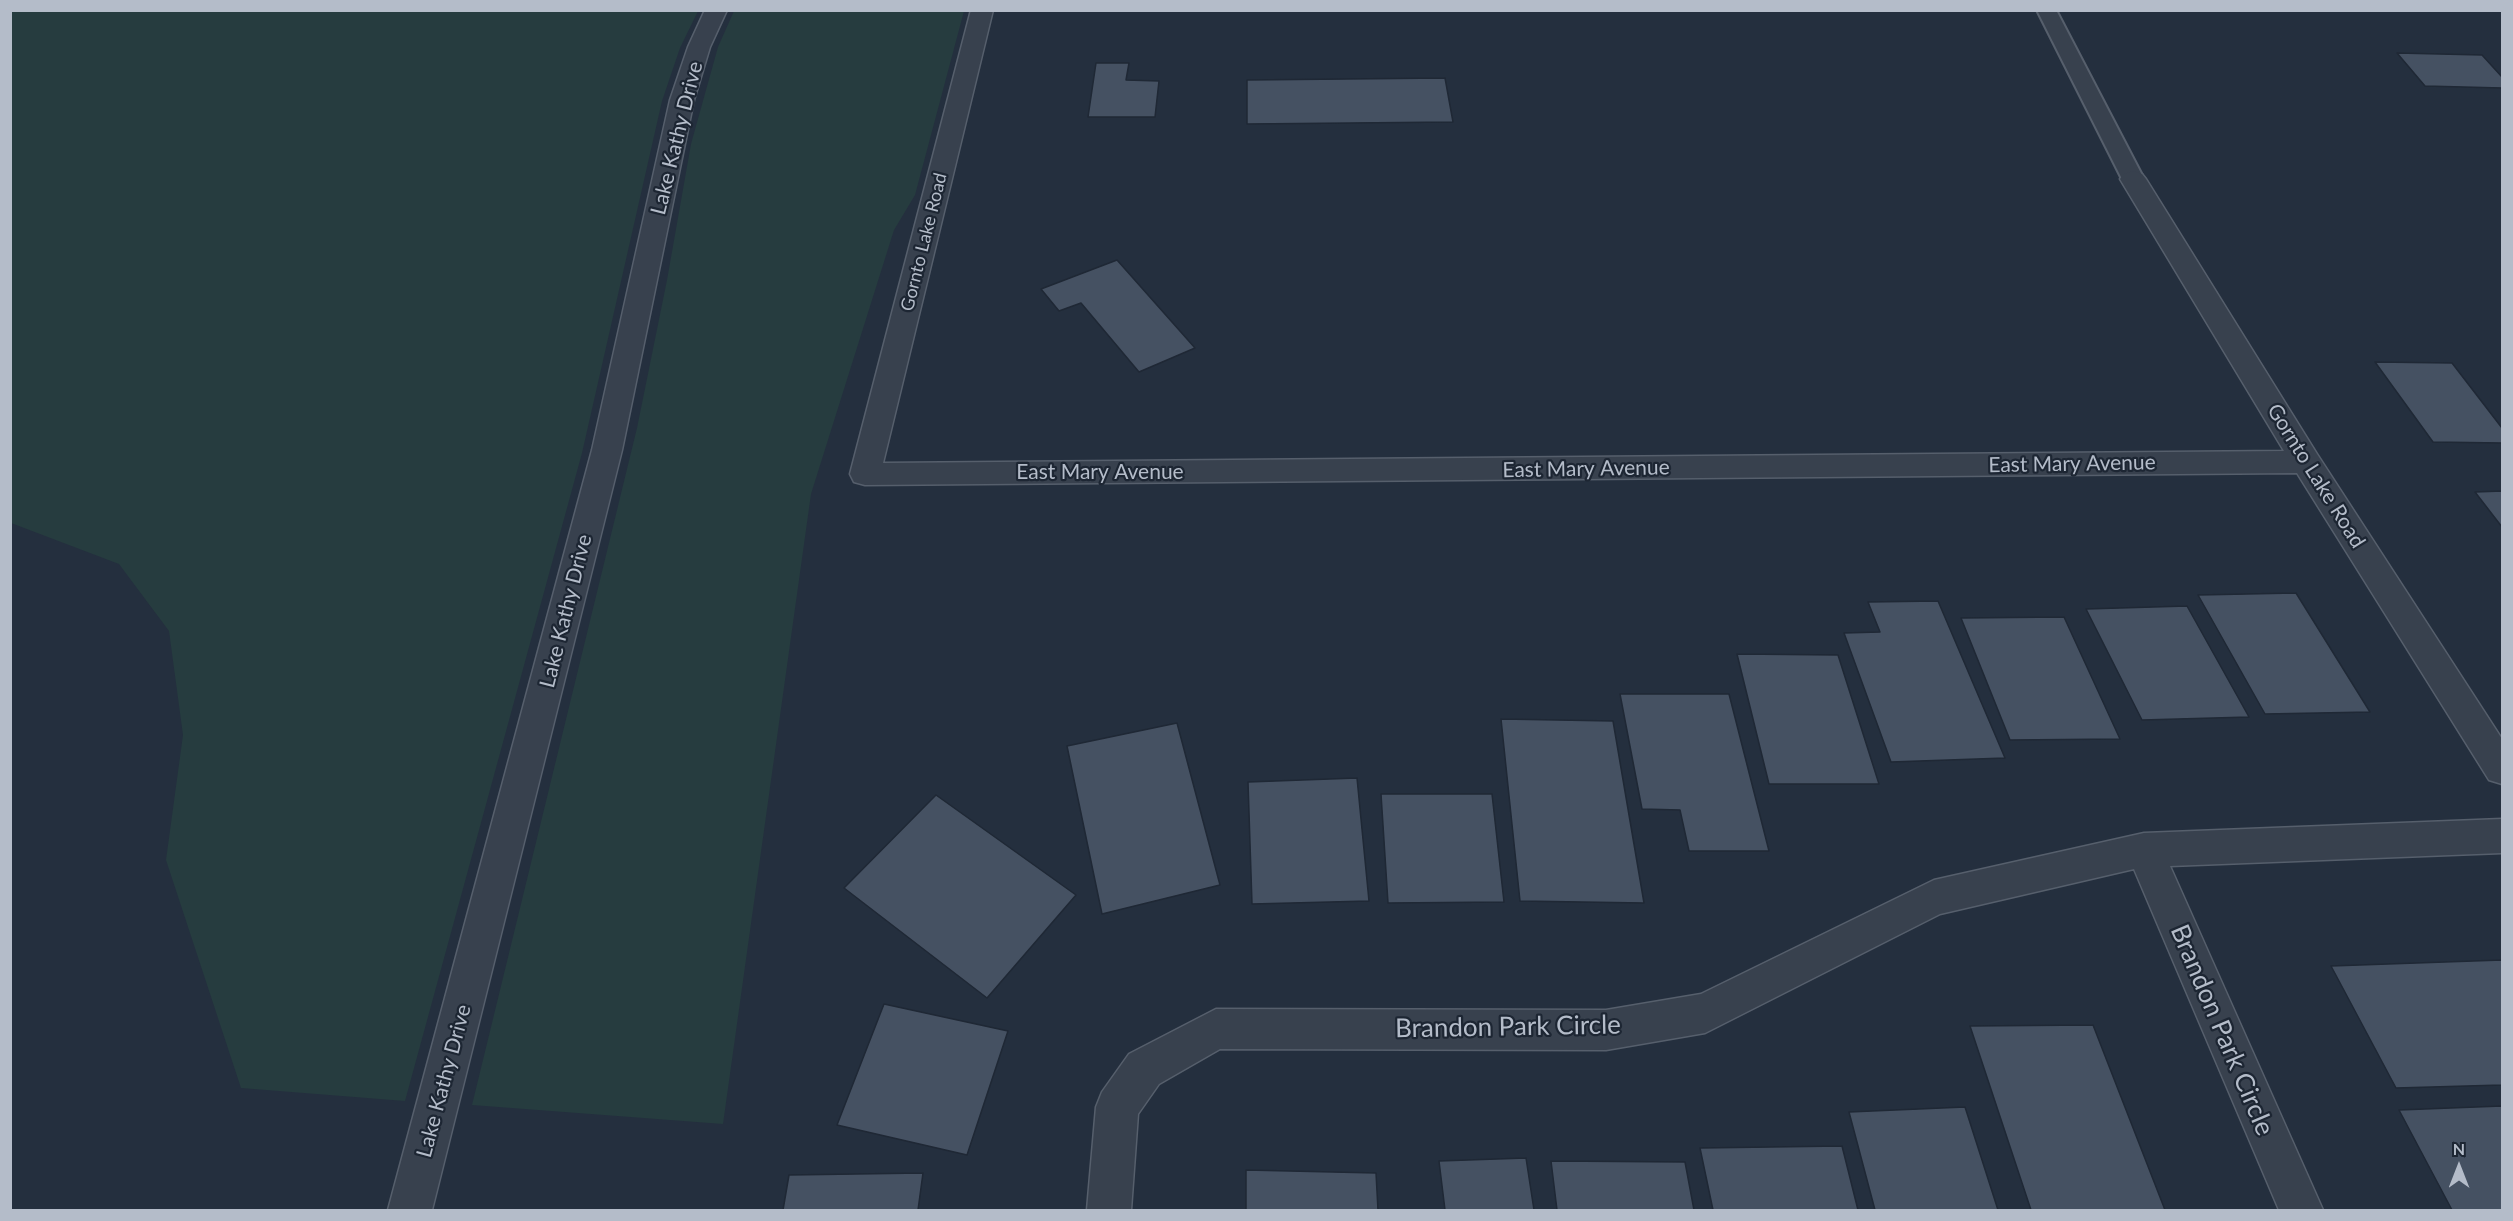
<!DOCTYPE html>
<style>
body{margin:0}
#map{position:relative;width:2513px;height:1221px;overflow:hidden;background:#242f3e;font-family:Lato,sans-serif}
canvas{display:block}
.frame{position:absolute;inset:0;border:12px solid #b4bcc9;pointer-events:none}
.north{position:absolute;left:2429px;top:1137px;width:60px;height:60px;-webkit-text-stroke:4px #1d2633;paint-order:stroke;rotate:0deg;font-size:16px;font-weight:700;line-height:24px;text-align:center;color:#b4bcc9}
.north::after{content:'';display:block;margin:auto;width:21px;height:27px;background:#b4bcc9;clip-path:polygon(50% 0,100% 100%,50% 72%,0 100%)}
</style>
<div id="map">
<canvas width="2513" height="1221"></canvas>
<div class="frame"></div>
<div class="north">N</div>
</div>
<script>
const ctx = document.querySelector('canvas').getContext('2d');
ctx.lineJoin = 'round';
function paint(path, color) { ctx.fillStyle = color; ctx.fill(path, 'evenodd'); }
const shape = rows => new Path2D(rows.map(r => 'M' + r).join(''));
function strokePath(path, color, width, dash) { ctx.strokeStyle = color; ctx.lineWidth = width; ctx.lineCap = dash ? 'butt' : 'round'; ctx.setLineDash(dash || []); ctx.stroke(path); }
function drawText(font, color, halo, rows, align = 'center') {
  ctx.font = font + ' Lato,sans-serif'; ctx.lineWidth = 4.5; ctx.setLineDash([]); ctx.textBaseline = 'middle'; ctx.strokeStyle = halo; ctx.fillStyle = color; for (const [text, x, y, turn = 0] of rows) {
    ctx.save(); ctx.translate(x, y); ctx.rotate((+turn || 0) * Math.PI / 180); ctx.textAlign = isNaN(turn) ? turn : align; if (halo) ctx.strokeText(text, 0, 0); ctx.fillText(text, 0, 0); ctx.restore();
  }
}
const green = shape([
 [10,11,698,11,680,48,662,101,582,453,405,1101,241,1088,166,860,183,735,169,631,119,564,11,523],
 [734,11,964,11,915,195,894,230,811,494,723,1124,472,1105,637,428,667,280,691,144,718,47]
]);
const building = shape([
 [2397,53,2482,55,2502,77,2502,88,2425,86,2397,53],
 [1096,63,1129,63,1126,80,1159,81,1155,117,1088,117,1096,63],
 [1445,78,1453,122,1247,124,1247,80,1445,78],
 [1117,260,1195,348,1139,372,1081,303,1059,311,1041,289,1117,260],
 [2375,362,2452,363,2502,428,2502,443,2433,442,2375,362],
 [2502,491,2502,527,2475,492,2502,491],
 [2296,593,2370,712,2265,714,2198,595,2296,593],
 [1938,601,2005,758,1891,762,1844,633,1880,632,1868,602,1938,601],
 [2187,606,2249,717,2142,720,2086,609,2187,606],
 [2064,617,2120,739,2010,740,1961,618,2064,617],
 [1737,654,1838,655,1879,784,1769,784,1737,654],
 [1620,694,1729,694,1769,851,1689,851,1680,810,1642,809,1620,694],
 [1501,719,1613,721,1644,903,1520,901,1501,719],
 [1177,723,1220,885,1102,914,1067,746,1177,723],
 [1357,778,1369,901,1252,904,1248,782,1357,778],
 [1381,794,1492,794,1504,902,1388,903,1381,794],
 [936,795,1076,895,987,998,844,888,936,795],
 [2502,960,2502,1085,2396,1088,2331,966,2502,960],
 [884,1004,1008,1031,967,1155,837,1125,884,1004],
 [2093,1025,2165,1210,2031,1210,1970,1026,2093,1025],
 [2502,1106,2502,1210,2452,1210,2399,1110,2502,1106],
 [1965,1107,1998,1210,1875,1210,1849,1112,1965,1107],
 [1842,1146,1858,1210,1713,1210,1700,1148,1842,1146],
 [1526,1158,1534,1210,1445,1210,1439,1161,1526,1158],
 [1551,1161,1685,1162,1694,1210,1557,1210,1551,1161],
 [1246,1170,1376,1173,1378,1210,1246,1210,1246,1170],
 [923,1173,918,1210,783,1210,789,1175,923,1173]
]);
const service = shape([
 [2037,10,2056,10,2144,179,2141,184,2133,186,2125,184,2122,179,2037,10]
]);
const minor = shape([
 [705,10,727,10,710,47,694,100,622,450,432,1210,388,1210,592,450,670,100,688,47,705,10],
 [971,10,993,10,883,463,2284,451,2120,179,2124,174,2133,171,2142,174,2146,179,2317,454,2502,739,2502,784,2489,780,2297,473,865,485,854,482,850,474,971,10],
 [2502,819,2502,853,2170,866,2323,1210,2279,1210,2134,869,1940,914,1705,1033,1606,1050,1220,1049,1159,1084,1138,1114,1131,1210,1087,1210,1096,1107,1102,1092,1129,1054,1216,1009,1606,1010,1701,994,1934,880,2144,833,2502,819]
]);
const farStreetnames = [
 ["Gornto Lake Road",924,242,-76]
];
const streetNames = [
 ["Lake Kathy Drive",677,138,-76],
 ["East Mary Avenue",2072,464,-1],
 ["East Mary Avenue",1586,469,-1],
 ["East Mary Avenue",1100,472],
 ["Gornto Lake Road",2316,476,58],
 ["Lake Kathy Drive",566,611,-76],
 ["Lake Kathy Drive",444,1081,-75]
];
const nearStreetnames = [
 ["Brandon Park Circle",1508,1027,-1],
 ["Brandon Park Circle",2222,1030,67]
];
paint(green, '#263c3f');
paint(building, '#455162');
strokePath(building, '#1f2835', 1.5);
strokePath(service, '#565f6c', 4);
strokePath(minor, '#565f6c', 3);
paint(service, '#38414e');
paint(minor, '#38414e');
drawText('18px', '#b4bcc9', '#1d2633', farStreetnames);
drawText('21px', '#b4bcc9', '#1d2633', streetNames);
drawText('26px', '#b4bcc9', '#1d2633', nearStreetnames);
</script>
